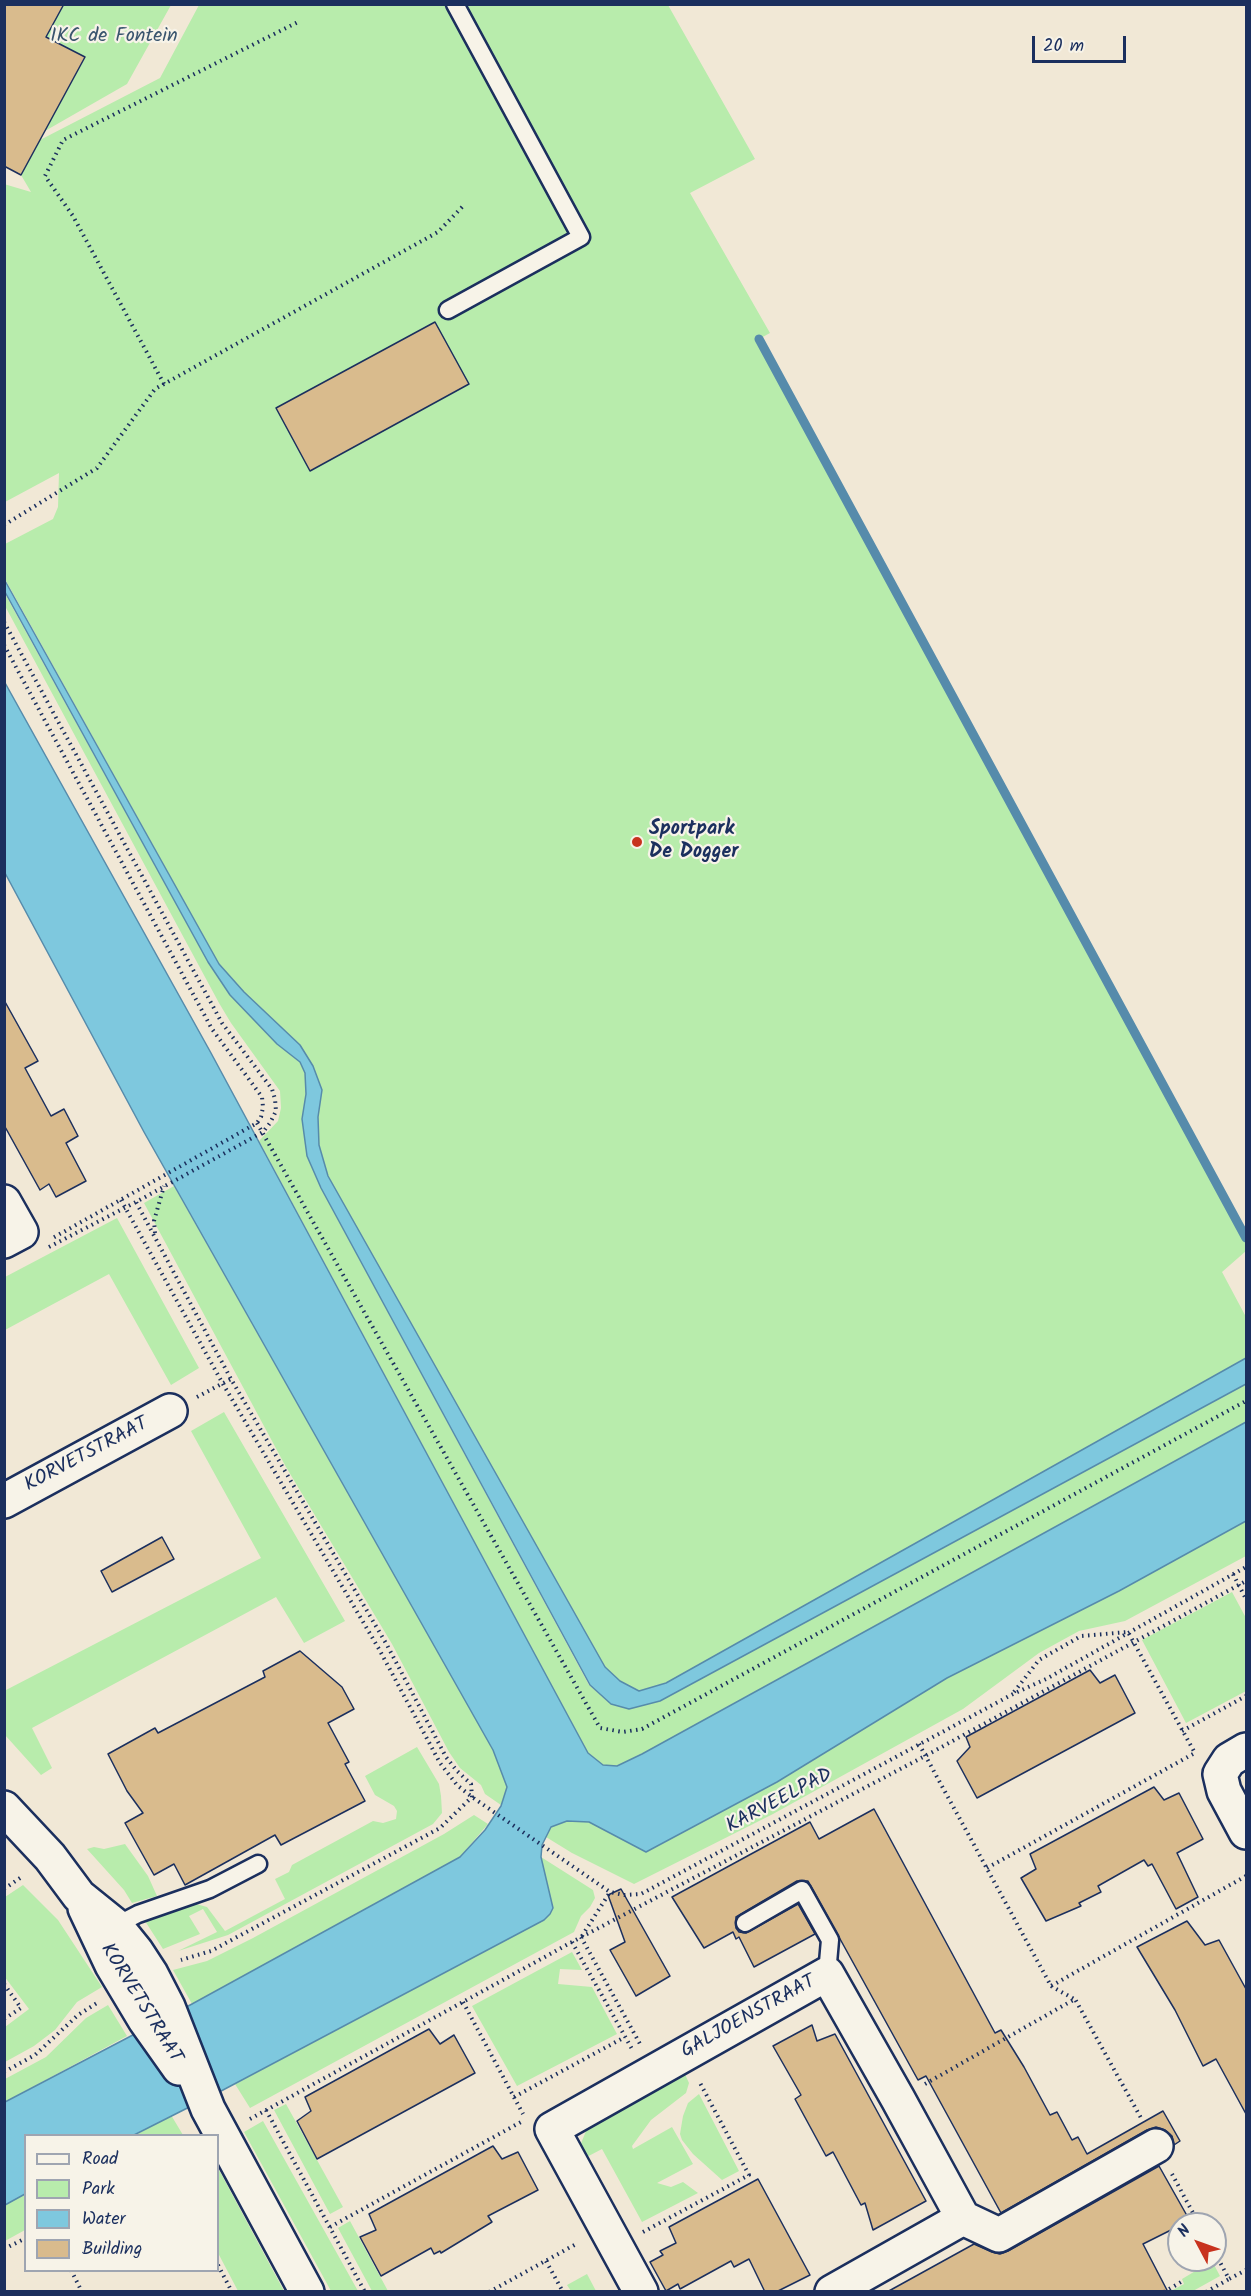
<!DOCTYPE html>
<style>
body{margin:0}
#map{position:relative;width:1251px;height:2296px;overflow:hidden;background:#f1e8d6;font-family:Kalam,sans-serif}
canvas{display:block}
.frame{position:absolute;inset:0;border:6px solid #1b2f5e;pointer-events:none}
.legend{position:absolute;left:24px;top:2134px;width:195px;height:138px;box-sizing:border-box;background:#f7f3e8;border:2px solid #9fa5b1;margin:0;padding:8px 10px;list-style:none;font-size:18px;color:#1b2f5e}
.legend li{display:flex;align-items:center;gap:12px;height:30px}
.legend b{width:30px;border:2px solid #9fa5b1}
.north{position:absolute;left:1167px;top:2212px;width:60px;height:60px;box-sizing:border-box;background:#f7f3e8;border:2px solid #9fa5b1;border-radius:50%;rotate:311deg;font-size:16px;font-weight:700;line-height:24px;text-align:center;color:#1b2f5e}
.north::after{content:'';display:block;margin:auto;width:21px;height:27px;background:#c8321e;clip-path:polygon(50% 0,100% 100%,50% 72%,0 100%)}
.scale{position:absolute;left:1032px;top:36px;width:94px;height:27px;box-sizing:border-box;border:3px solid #1b2f5e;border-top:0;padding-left:8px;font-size:18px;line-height:21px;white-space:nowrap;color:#1b2f5e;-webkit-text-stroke:4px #f7f3e8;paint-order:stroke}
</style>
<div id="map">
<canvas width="1251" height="2296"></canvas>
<div class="frame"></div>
<ul class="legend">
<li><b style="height:8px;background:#f7f3e8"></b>Road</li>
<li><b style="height:16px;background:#b8ecac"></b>Park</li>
<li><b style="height:16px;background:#7ec8de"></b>Water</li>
<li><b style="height:16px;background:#d9bb8d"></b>Building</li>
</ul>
<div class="north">N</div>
<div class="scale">20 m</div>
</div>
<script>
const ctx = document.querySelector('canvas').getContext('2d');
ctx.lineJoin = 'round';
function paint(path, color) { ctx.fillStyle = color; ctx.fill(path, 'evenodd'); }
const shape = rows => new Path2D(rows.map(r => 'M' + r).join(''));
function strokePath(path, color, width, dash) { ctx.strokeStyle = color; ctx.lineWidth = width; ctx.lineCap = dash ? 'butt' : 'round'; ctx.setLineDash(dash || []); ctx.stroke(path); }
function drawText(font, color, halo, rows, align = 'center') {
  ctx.font = font + ' Kalam,sans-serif'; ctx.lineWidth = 4.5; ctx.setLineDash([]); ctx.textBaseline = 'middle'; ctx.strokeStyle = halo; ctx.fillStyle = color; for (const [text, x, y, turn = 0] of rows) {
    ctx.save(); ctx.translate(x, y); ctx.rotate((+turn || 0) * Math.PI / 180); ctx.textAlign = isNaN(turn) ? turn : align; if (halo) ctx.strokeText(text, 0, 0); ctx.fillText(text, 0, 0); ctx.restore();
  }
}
const green = shape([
 [64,5,171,5,127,84,45,131,85,58,46,36],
 [199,5,668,5,755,159,690,193,770,333,759,339,1246,1238,1246,1251,1222,1272,1246,1317,1246,1358,666,1683,639,1691,620,1681,605,1667,328,1176,319,1145,318,1117,322,1090,300,1045,244,992,219,964,5,579,5,544,53,519,58,507,59,473,5,502,4,184,31,192,21,175,40,140,160,78],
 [4,592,208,962,230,995,277,1044,300,1062,305,1073,306,1094,302,1119,307,1156,321,1188,589,1685,611,1704,629,1709,660,1701,1246,1384,1246,1422,642,1754,617,1766,603,1765,588,1753,259,1141,278,1121,281,1108,280,1091,231,1023,219,1003,5,606],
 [174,1186,493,1750,507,1787,501,1805,485,1794,481,1785,460,1768,449,1752,392,1644,286,1467,144,1203],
 [117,1218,199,1368,171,1385,109,1274,5,1330,5,1277],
 [224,1412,345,1621,304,1643,276,1597,32,1728,52,1768,41,1775,5,1735,5,1688,6,1690,261,1558,191,1431],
 [1246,1521,1246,1556,1125,1621,1079,1631,1039,1653,963,1709,773,1814,634,1884,572,1853,546,1837,551,1827,567,1821,589,1822,646,1852,777,1782,947,1678,1119,1591],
 [1232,1592,1246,1618,1246,1691,1186,1723,1142,1640],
 [417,1747,439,1784,441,1796,442,1813,433,1824,228,1935,178,1951,217,1932,203,1909,189,1916,200,1934,163,1949,145,1921,196,1904,207,1907,225,1931,285,1899,275,1879,289,1872,292,1865,373,1821,383,1823,396,1819,397,1811,394,1806,375,1795,365,1776],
 [474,1815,488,1824,460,1857,192,2004,173,1970,207,1961,253,1938,444,1834],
 [125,1844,148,1876,157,1896,132,1903,124,1890,87,1849,94,1847,104,1849],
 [541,1857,593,1890,595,1898,590,1907,581,1916,574,1932,250,2108,235,2084,544,1920,549,1890],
 [23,1885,58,1920,102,1987,77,2002,55,2030,34,2046,5,2062,5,2027,29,2009,4,1976,5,1897],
 [572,1952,582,1970,560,1969,558,1984,592,1987,617,2034,517,2086,472,2006],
 [108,2005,127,2036,5,2102,5,2079,46,2057,86,2018],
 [683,2070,689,2083,686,2093,651,2120,632,2146,633,2149,672,2127,693,2164,657,2183,671,2187,683,2182,698,2193,642,2222,602,2149,581,2160,580,2146,586,2131,592,2124],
 [699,2094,739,2171,722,2180,693,2154,682,2140,680,2134,683,2116,688,2103],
 [286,2104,343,2207,330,2214,274,2110],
 [171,2115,183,2135,134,2136],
 [263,2121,358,2291,331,2291,244,2132],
 [218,2168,284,2291,285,2291,238,2291,218,2253],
 [25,2194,25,2230,5,2241,5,2205],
 [350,2221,388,2291,372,2291,338,2228],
 [1212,2261,1220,2276,1193,2291,1171,2291,1184,2284,1182,2279],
 [587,2274,596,2291,571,2291,567,2285]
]);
const water = shape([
 [4,579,219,964,244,992,300,1045,313,1066,322,1090,318,1117,319,1145,328,1176,605,1667,620,1681,639,1691,666,1683,1246,1358,1246,1384,660,1701,629,1709,611,1704,590,1685,321,1188,307,1156,302,1119,306,1094,305,1073,300,1062,277,1044,230,995,208,962,5,592,4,579],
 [4,681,211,1053,588,1753,603,1765,617,1766,642,1754,1246,1422,1246,1521,1119,1591,947,1678,777,1782,646,1852,589,1822,567,1821,551,1827,542,1845,541,1857,553,1908,550,1914,544,1920,223,2090,134,2135,26,2136,25,2194,5,2205,5,2102,192,2004,460,1857,485,1830,501,1806,507,1787,493,1750,144,1132,5,873,4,681]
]);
const stream = shape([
 [759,339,1246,1238]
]);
const building = shape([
 [4,4,64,4,46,37,85,57,21,175,4,166,4,4],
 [435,322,469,384,310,471,276,408,435,322],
 [4,1000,38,1061,25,1068,51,1116,64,1109,78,1136,66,1143,86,1181,56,1197,49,1184,40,1190,4,1125,4,1000],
 [162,1537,174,1559,112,1592,101,1571,162,1537],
 [300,1651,342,1687,354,1709,328,1723,349,1762,345,1764,365,1801,281,1845,275,1835,185,1885,174,1864,154,1875,125,1823,143,1813,127,1791,108,1754,155,1728,158,1733,265,1677,263,1671,300,1651],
 [1090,1670,1100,1683,1115,1675,1135,1713,977,1798,957,1761,970,1747,966,1737,1090,1670],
 [1154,1787,1164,1800,1179,1793,1203,1839,1177,1853,1198,1897,1176,1909,1152,1864,1148,1866,1144,1860,1098,1886,1101,1892,1079,1903,1081,1906,1046,1921,1021,1878,1036,1869,1030,1854,1154,1787],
 [874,1809,995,2033,1001,2030,1024,2067,1050,2115,1057,2112,1072,2140,1078,2137,1087,2154,1163,2111,1180,2141,1174,2145,1172,2136,1165,2130,1156,2127,1147,2130,1001,2213,926,2076,918,2080,808,1881,797,1881,736,1917,736,1928,739,1932,746,1933,798,1904,815,1934,754,1967,739,1937,736,1939,733,1932,704,1948,672,1897,810,1822,819,1839,874,1809],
 [621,1889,670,1976,636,1996,610,1950,625,1942,608,1895,621,1889],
 [1187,1921,1205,1945,1219,1940,1246,1989,1246,2114,1216,2059,1203,2066,1175,2010,1137,1947,1187,1921],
 [812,2025,817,2041,835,2034,926,2201,873,2230,865,2203,861,2205,833,2152,826,2156,795,2099,801,2095,773,2046,812,2025],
 [429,2029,440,2044,454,2035,475,2073,317,2159,297,2121,311,2111,305,2097,429,2029],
 [493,2146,502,2159,518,2152,538,2190,488,2216,492,2222,441,2253,440,2251,434,2254,431,2248,381,2276,360,2237,376,2230,369,2214,493,2146],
 [1159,2166,1190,2221,1179,2224,1179,2226,1143,2244,1168,2292,887,2292,974,2244,992,2252,1000,2254,1008,2251,1159,2166],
 [758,2179,810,2275,776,2292,765,2292,749,2259,734,2267,731,2261,680,2289,678,2284,666,2291,650,2262,663,2255,660,2251,676,2243,669,2227,758,2179]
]);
const path = shape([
 [164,384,73,216,45,176,63,140,300,21],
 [4,525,97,468,155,389,438,232,465,204],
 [4,622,222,1023,272,1089,275,1099,276,1111,270,1123,263,1132,136,1202,231,1379,387,1645,446,1757,457,1771,471,1784,472,1797,440,1828,211,1951,181,1960],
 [4,645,212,1029,262,1097,263,1107,261,1117,257,1123,51,1239],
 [257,1123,600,1728,623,1732,642,1729,1246,1401],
 [121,1200,223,1384,379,1649,440,1763,457,1785,472,1797,610,1892,624,1895,641,1894,1013,1694,1046,1679,1246,1567],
 [155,1233,154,1221,164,1186],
 [49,1247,136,1202],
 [197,1397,231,1379],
 [1233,1574,1246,1599],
 [1014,1692,1039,1660,1081,1636,1128,1632,1195,1753],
 [1182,1731,1246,1696],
 [919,1744,1051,1986,1246,1876],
 [987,1868,1193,1754],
 [4,1889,23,1876],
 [582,1936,610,1892],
 [581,1937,640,2044],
 [572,1942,632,2049],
 [4,1984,21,2008,4,2019],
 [1051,1986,1074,1999],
 [463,2002,523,2114],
 [4,2072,35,2055,78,2015,97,2003],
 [925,2084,1075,1999,1141,2118],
 [514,2097,625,2037],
 [266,2110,365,2292],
 [250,2119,572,1942,925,1756,1246,1581],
 [1172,2174,1199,2224],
 [330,2227,521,2122],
 [643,2232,749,2175,699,2081],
 [4,2249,26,2238],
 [1215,2253,1229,2279,1246,2270],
 [546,2261,563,2292],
 [218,2265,232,2292],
 [71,2270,82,2292],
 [489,2292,578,2243],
 [1164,2292,1181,2282],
 [1206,2292,1229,2279]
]);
const lane = shape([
 [448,310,581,237,455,4],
 [745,1923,802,1890,830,1940,827,1974],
 [111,1928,138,1914,210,1889,258,1864]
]);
const street = shape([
 [4,1202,21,1232,4,1241],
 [4,1501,170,1411],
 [1246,1750,1229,1760,1220,1774,1224,1791,1246,1832],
 [963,2218,999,2235,1156,2146],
 [641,2292,552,2129,827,1974,898,2099,963,2218,832,2292]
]);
const secondary = shape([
 [4,1808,50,1857,79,1896,115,1925,136,1951,151,1974,168,2007,208,2109,307,2292],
 [85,1908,112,1965,145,2020,179,2068]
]);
const markers = [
 [637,842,6,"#c8321e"]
];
const parkNames = [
 ["IKC de Fontein",114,38]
];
const poiNames = [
 ["Sportpark",649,831],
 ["De Dogger",649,854]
];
const streetNames = [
 ["KORVETSTRAAT",87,1456,-28],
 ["KARVEELPAD",780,1802,-28],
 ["KORVETSTRAAT",140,2004,58],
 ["GALJOENSTRAAT",749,2018,-29]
];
paint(green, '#b8ecac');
paint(water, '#7ec8de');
strokePath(water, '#568bab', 1.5);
strokePath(stream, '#568bab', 9);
paint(building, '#d9bb8d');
strokePath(building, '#1b2f5e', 1.5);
strokePath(lane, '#1b2f5e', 21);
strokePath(street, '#1b2f5e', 38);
strokePath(secondary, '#1b2f5e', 38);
strokePath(path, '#1b2f5e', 4, [1.5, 4.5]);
strokePath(lane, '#f7f3e8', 16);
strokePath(street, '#f7f3e8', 33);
strokePath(secondary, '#f7f3e8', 33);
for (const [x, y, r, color] of markers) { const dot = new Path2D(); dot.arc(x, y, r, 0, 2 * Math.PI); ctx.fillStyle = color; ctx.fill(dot); strokePath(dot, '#f7f3e8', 2); }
drawText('20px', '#3a556e', '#f7f3e8', parkNames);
drawText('bold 20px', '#1b2f5e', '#f7f3e8', poiNames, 'left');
drawText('20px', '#1b2f5e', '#f7f3e8', streetNames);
</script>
